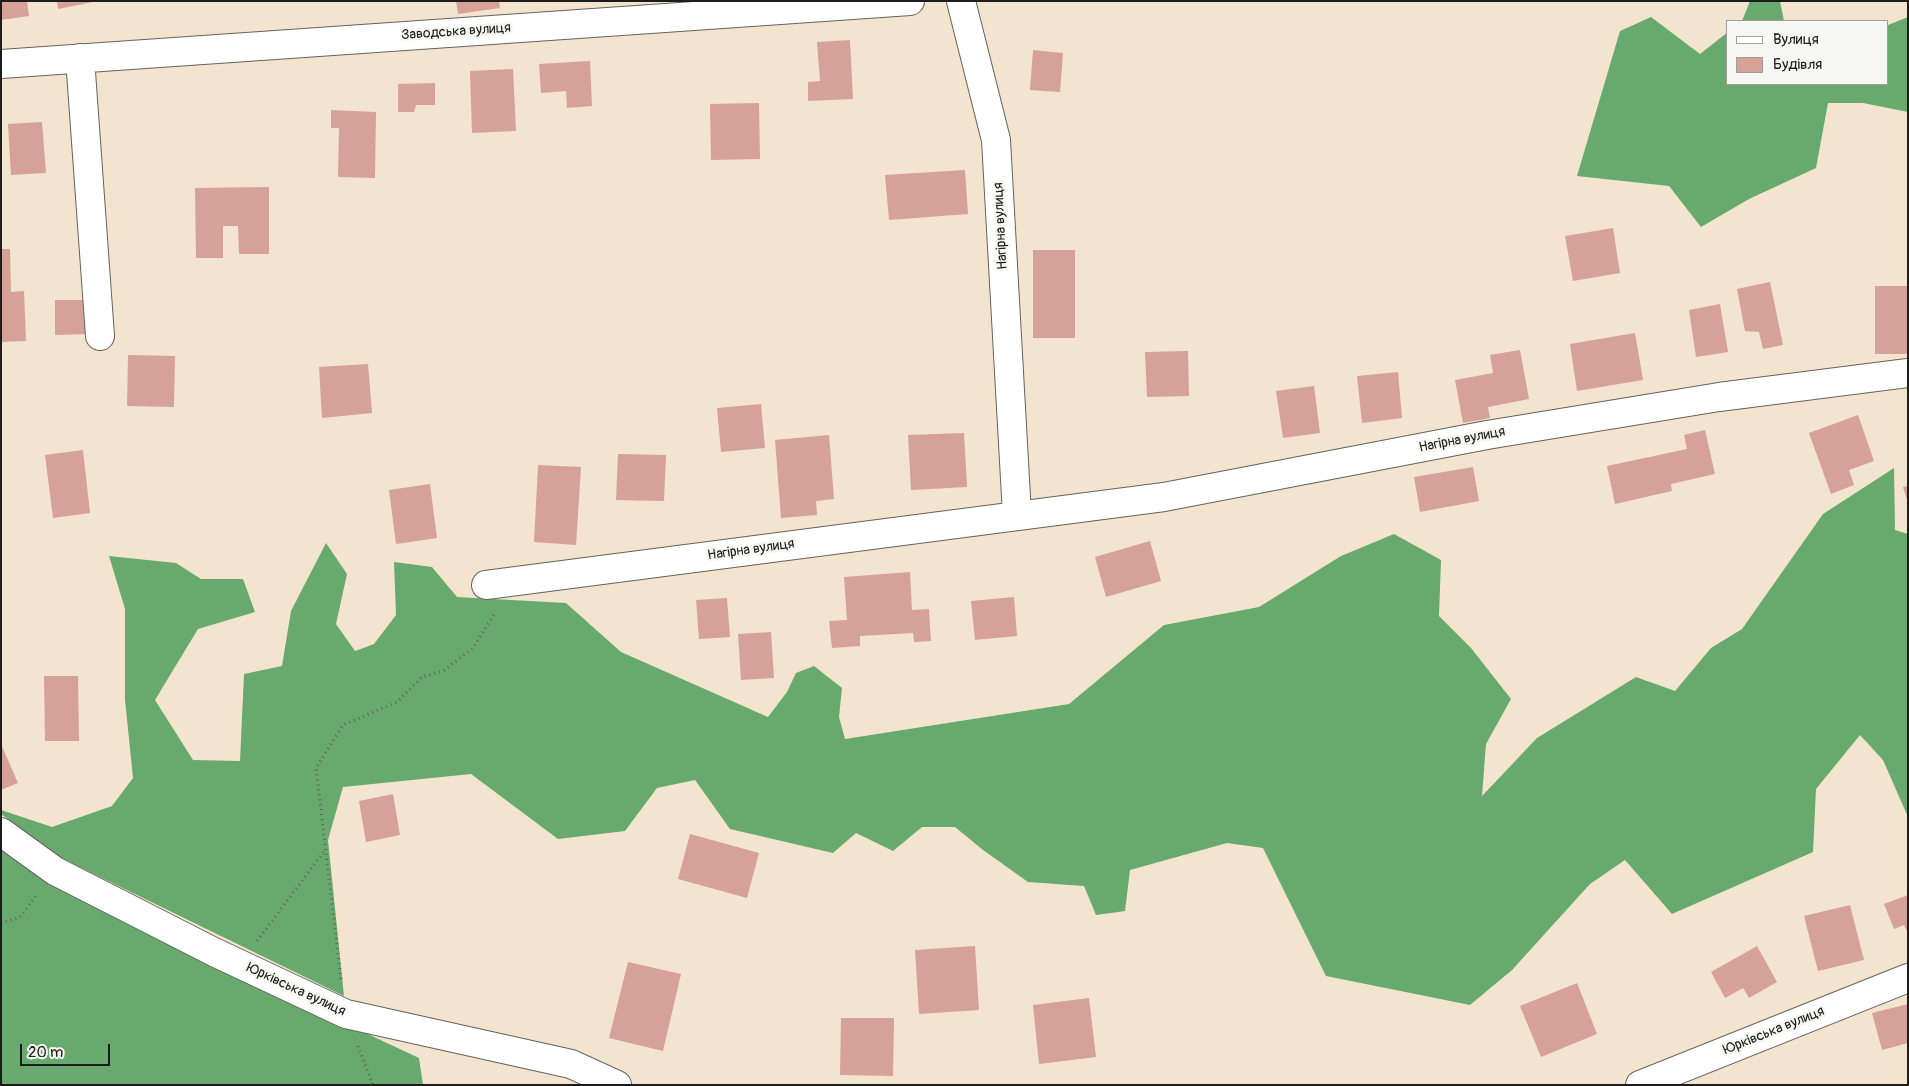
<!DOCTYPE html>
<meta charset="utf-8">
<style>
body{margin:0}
#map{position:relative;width:1909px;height:1086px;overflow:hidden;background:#f3e4cf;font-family:Pangolin,sans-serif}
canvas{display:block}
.frame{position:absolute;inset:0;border:2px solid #1c1c1c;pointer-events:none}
.legend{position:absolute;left:1726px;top:20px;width:162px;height:65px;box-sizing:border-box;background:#f6f6f2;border:1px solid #9f9f9c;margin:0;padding:6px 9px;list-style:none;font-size:15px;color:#1c1c1c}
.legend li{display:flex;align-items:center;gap:10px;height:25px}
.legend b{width:25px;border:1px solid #9f9f9c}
.scale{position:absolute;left:20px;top:1044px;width:90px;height:22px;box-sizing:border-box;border:2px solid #1c1c1c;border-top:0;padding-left:6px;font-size:15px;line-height:18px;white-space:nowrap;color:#1c1c1c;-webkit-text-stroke:4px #f6f6f2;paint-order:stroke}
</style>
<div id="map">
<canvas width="1909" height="1086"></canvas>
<div class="frame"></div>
<ul class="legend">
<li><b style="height:6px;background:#fff"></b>Вулиця</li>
<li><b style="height:14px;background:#d6a197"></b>Будівля</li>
</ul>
<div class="scale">20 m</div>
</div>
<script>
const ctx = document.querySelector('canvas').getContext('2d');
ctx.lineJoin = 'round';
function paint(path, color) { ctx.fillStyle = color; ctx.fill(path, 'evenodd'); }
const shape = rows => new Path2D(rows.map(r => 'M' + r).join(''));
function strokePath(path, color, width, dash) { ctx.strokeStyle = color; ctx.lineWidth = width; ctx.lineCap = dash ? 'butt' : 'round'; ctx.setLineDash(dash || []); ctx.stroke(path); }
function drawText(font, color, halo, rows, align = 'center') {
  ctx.font = font + ' Pangolin,sans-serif'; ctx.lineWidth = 5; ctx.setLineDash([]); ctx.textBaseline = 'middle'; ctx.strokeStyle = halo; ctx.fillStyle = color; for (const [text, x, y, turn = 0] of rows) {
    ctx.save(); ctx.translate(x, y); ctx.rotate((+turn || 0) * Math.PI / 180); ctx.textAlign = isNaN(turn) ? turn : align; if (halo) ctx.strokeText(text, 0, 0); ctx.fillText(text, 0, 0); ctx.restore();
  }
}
const forest = shape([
 [1750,1,1780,1,1784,21,1742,21],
 [1651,17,1700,54,1728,32,1728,84,1888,84,1888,25,1908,17,1908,112,1863,103,1828,103,1816,168,1749,199,1701,227,1669,186,1577,176,1620,31],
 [1894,468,1895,530,1908,534,1908,817,1883,760,1860,735,1816,789,1813,852,1672,914,1625,860,1590,884,1512,970,1470,1005,1326,976,1263,848,1227,843,1130,870,1125,911,1096,915,1084,886,1028,882,983,850,955,827,922,827,893,851,856,833,833,853,730,829,695,780,657,788,625,831,558,839,471,774,343,787,328,840,344,996,63,859,1,814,1,810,52,827,112,806,133,778,125,700,125,609,109,556,176,563,201,579,243,579,255,612,198,629,155,700,193,760,240,761,244,674,282,666,291,611,326,543,347,574,336,624,355,651,374,644,396,615,394,562,432,567,457,597,566,603,621,652,768,717,787,692,796,673,814,666,842,688,839,717,845,739,1069,704,1164,625,1259,607,1341,556,1394,534,1441,560,1439,616,1471,648,1511,699,1486,744,1482,796,1537,738,1636,677,1675,691,1711,648,1742,629,1823,514],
 [1,848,71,895,419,1058,423,1085,1,1085]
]);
const building = shape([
 [1,1,27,1,29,16,1,20],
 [57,1,93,1,93,2,58,9],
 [456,1,499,1,500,8,458,14],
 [850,40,853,99,808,101,808,82,820,81,817,42],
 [1033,50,1063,53,1060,92,1030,90],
 [590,61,592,106,567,108,566,91,541,93,539,64],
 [513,69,516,131,472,133,470,71],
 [435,83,435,105,416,105,414,112,398,112,398,84],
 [759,103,760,159,711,160,710,104],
 [331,110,376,112,375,178,338,177,339,128,331,128],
 [42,122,46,173,11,175,8,124],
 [965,170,968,214,889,220,885,175],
 [269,187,269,254,239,254,238,226,223,226,223,258,196,258,195,188],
 [1613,228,1620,273,1573,281,1565,236],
 [1,249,10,249,11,292,24,291,26,341,1,342],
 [1033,250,1075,250,1075,338,1033,338],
 [1770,282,1783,345,1763,349,1759,332,1745,331,1737,289],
 [1875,286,1908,286,1908,354,1875,354],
 [55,300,88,300,88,334,55,335],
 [1720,304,1728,352,1696,357,1689,310],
 [1635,333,1643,380,1577,391,1570,344],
 [1520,350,1529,399,1488,407,1490,418,1463,423,1455,380,1493,373,1490,355],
 [1188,351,1189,396,1147,397,1145,352],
 [128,355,175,356,174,407,127,406],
 [368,364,372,413,322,418,319,367],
 [1398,372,1402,418,1362,423,1357,376],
 [1314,386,1320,433,1283,438,1276,391],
 [761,404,765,448,721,452,717,408],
 [1858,415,1874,461,1849,470,1854,485,1831,494,1809,433],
 [1705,430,1715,474,1671,484,1672,491,1615,504,1607,466,1687,449,1684,435],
 [964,433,967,487,911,490,908,435],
 [829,435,834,499,816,501,817,515,781,518,775,440],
 [83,450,90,513,53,518,45,455],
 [618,454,666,455,664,501,616,500],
 [538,465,581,467,576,545,534,542],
 [1473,467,1479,501,1420,512,1414,477],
 [430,484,437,538,396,544,389,490],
 [1908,486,1908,500,1907,500,1903,487],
 [1150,541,1161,581,1106,597,1095,557],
 [910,572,912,610,929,609,931,641,914,642,913,633,860,636,860,646,832,648,829,621,847,620,844,577],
 [1014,597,1017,636,975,640,971,601],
 [727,598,730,637,699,639,696,600],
 [771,632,774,678,741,680,738,634],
 [44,676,78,676,79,741,45,741],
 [1,744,18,783,1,790],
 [393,794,400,835,366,842,359,801],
 [690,834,759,853,747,898,678,879],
 [1908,895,1908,934,1904,925,1894,929,1884,904],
 [1850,905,1864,960,1818,971,1804,916],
 [975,946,979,1010,919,1014,915,950],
 [1757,946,1777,982,1749,998,1743,988,1725,998,1711,972],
 [628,962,681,974,663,1051,609,1038],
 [1577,983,1597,1034,1541,1057,1520,1006],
 [1089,998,1096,1057,1039,1064,1033,1005],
 [1908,1004,1908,1043,1882,1050,1872,1013],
 [841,1018,894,1018,893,1076,840,1075]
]);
const path = shape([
 [1,923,20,917,38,893],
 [257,941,325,850],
 [341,979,316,768,343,725,397,702,422,677,443,671,473,648,495,613],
 [358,1046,373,1085]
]);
const minor = shape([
 [961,1,996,140,1017,515],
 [80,58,100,336],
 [1,64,910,1],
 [486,585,1164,497,1487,435,1719,397,1908,373],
 [1,832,55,871,214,952,346,1014,571,1064,617,1085],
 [1640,1085,1908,978]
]);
const streetNames = [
 ["Заводська вулиця",456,32,-4],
 ["Нагірна вулиця",1001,226,-93],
 ["Нагірна вулиця",1462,440,-11],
 ["Нагірна вулиця",751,550,-8],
 ["Юрківська вулиця",296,990,25],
 ["Юрківська вулиця",1774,1031,-22]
];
paint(forest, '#68aa6e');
paint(building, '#d6a197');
strokePath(minor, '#67625b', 30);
strokePath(path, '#67625b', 3, [1, 4]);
strokePath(minor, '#fff', 28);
drawText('14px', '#1c1c1c', '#f6f6f2', streetNames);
</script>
